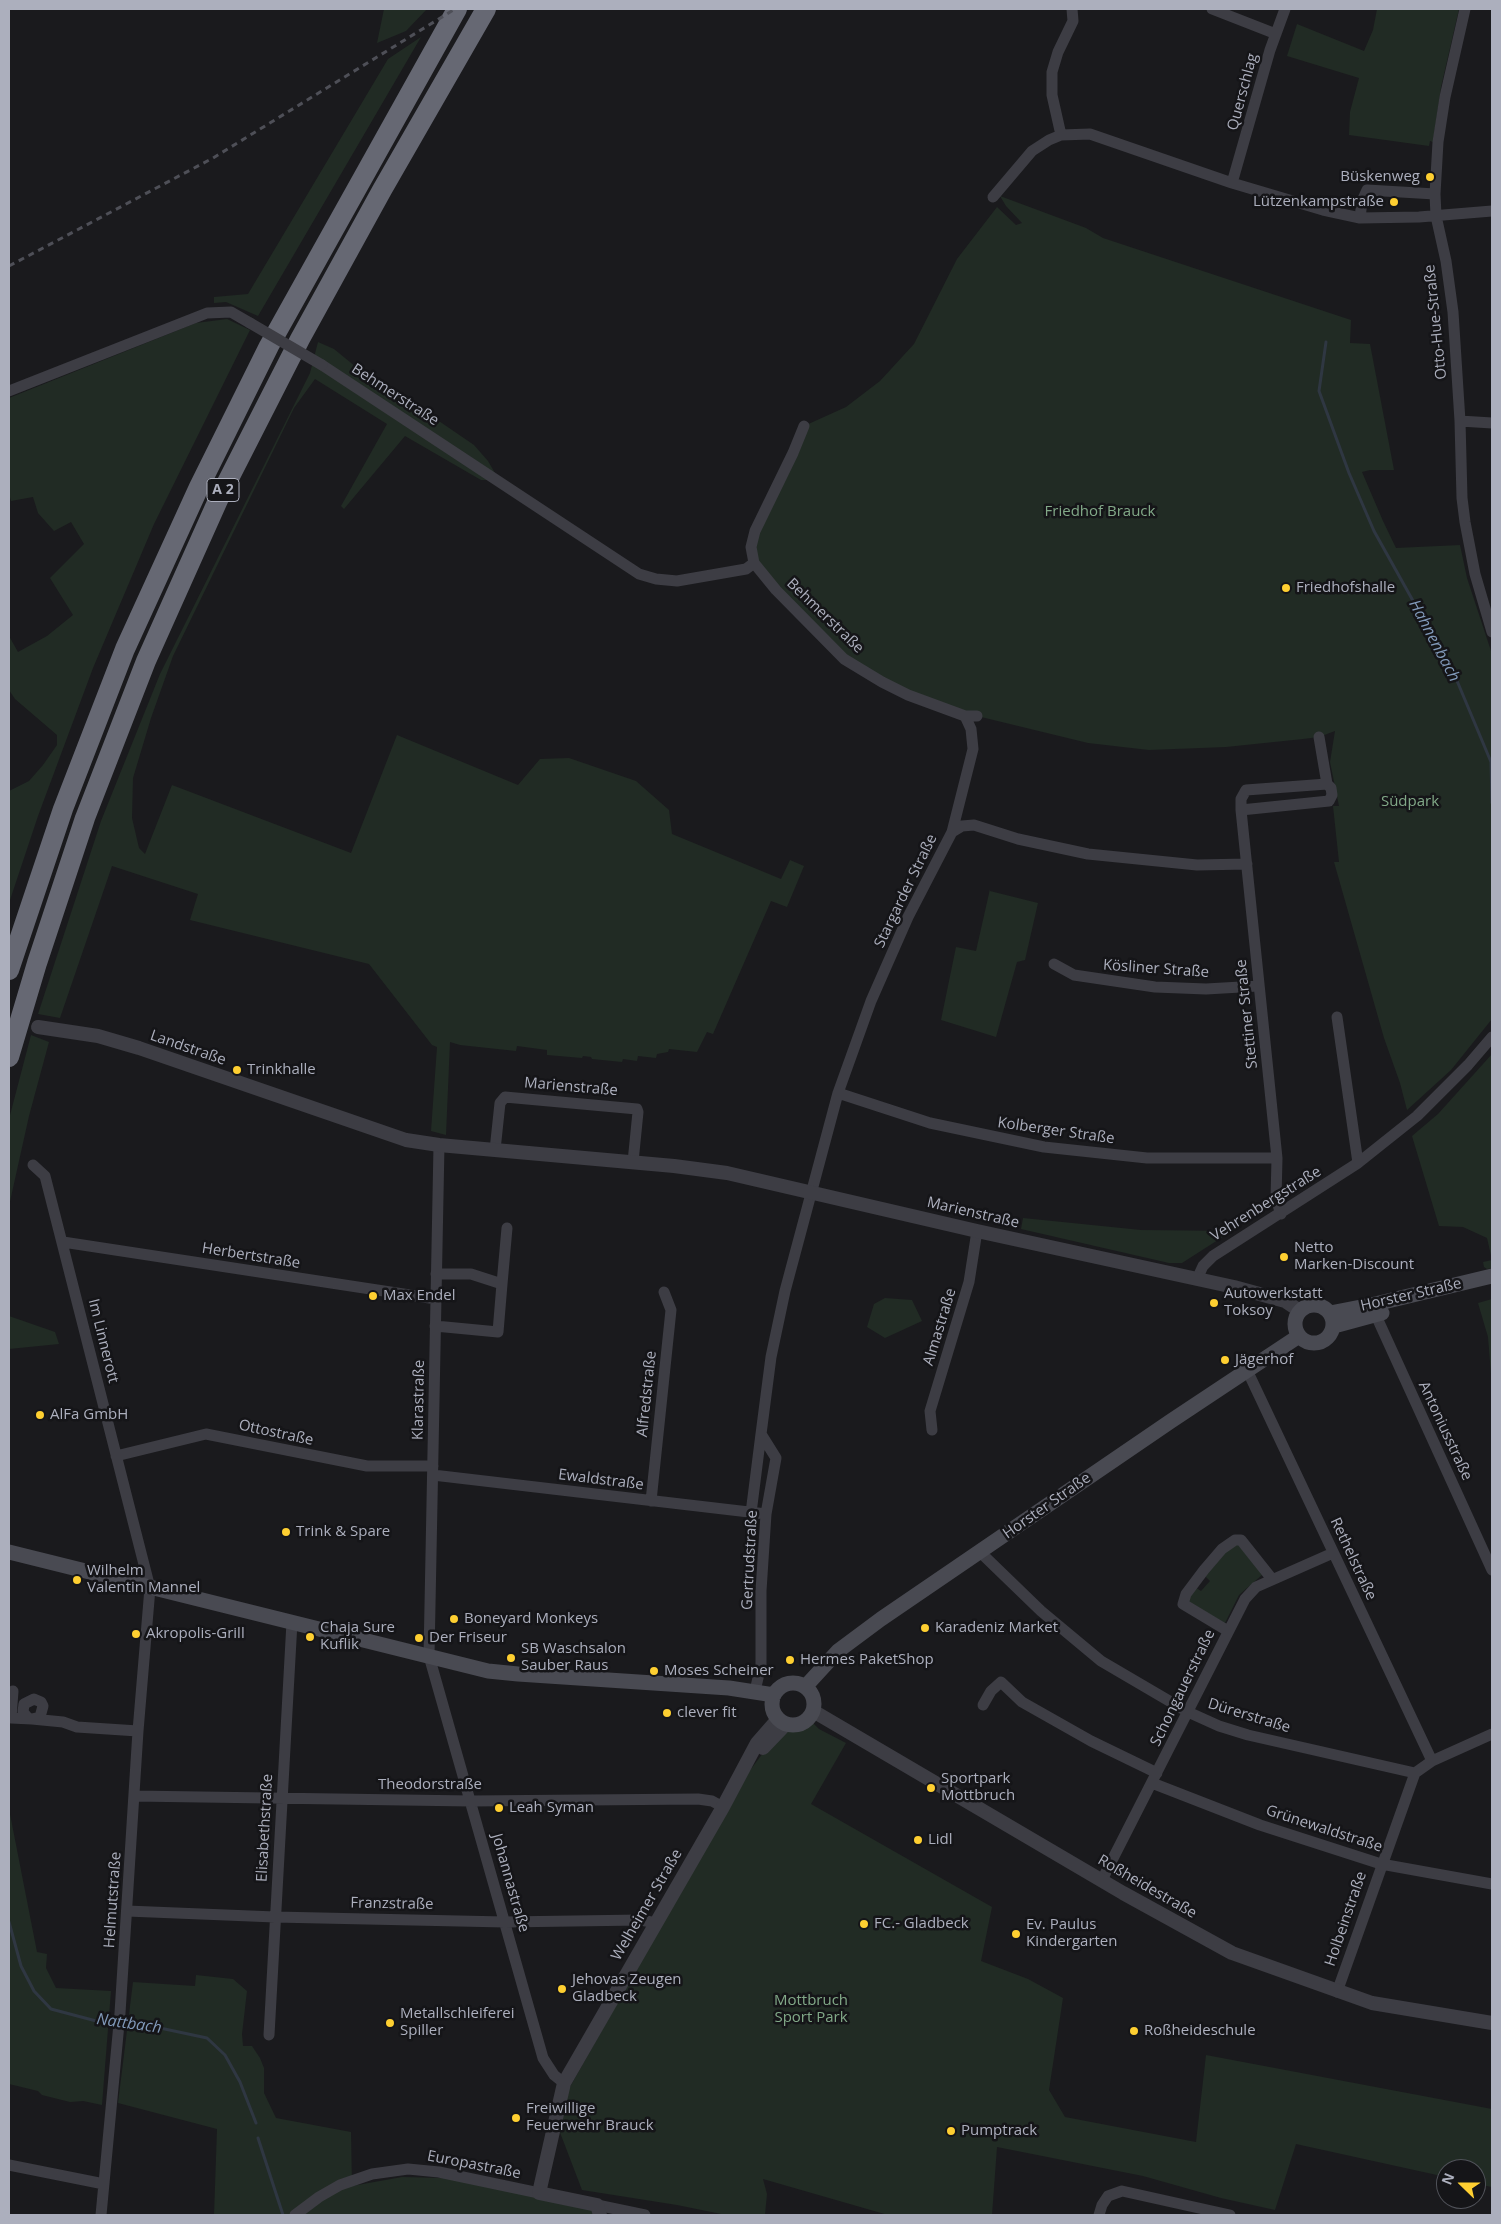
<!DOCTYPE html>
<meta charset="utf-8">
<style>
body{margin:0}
#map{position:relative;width:1501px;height:2224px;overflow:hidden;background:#1a1a1d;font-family:"Open Sans",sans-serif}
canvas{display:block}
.frame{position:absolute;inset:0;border:10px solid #acafbd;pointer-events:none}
.north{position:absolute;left:1436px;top:2159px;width:50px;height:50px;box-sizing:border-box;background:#151518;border:1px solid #51535a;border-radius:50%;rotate:292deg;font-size:14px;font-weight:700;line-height:20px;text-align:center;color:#acafbd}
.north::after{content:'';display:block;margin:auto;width:18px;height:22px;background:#fecf31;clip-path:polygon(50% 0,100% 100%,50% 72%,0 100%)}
</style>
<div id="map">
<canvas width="1501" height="2224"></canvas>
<div class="frame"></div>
<div class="north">N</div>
</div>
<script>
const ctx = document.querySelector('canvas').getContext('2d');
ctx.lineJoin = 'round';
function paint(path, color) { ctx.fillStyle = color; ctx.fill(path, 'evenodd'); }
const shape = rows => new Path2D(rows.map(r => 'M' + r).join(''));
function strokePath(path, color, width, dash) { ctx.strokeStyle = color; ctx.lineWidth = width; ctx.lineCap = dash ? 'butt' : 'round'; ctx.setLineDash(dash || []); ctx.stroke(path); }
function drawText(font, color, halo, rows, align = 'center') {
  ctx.font = font + ' "Open Sans",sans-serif'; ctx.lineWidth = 5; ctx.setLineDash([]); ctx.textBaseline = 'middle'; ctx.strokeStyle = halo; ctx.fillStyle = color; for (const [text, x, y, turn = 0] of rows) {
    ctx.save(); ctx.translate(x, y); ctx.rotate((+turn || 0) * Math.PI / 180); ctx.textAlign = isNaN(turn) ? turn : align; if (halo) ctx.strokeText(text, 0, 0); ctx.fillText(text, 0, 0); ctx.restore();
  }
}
const green = shape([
 [384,9,427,9,406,31,377,43],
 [1377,9,1459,9,1441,87,1433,142,1430,141,1429,146,1349,135,1350,112,1359,78,1287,56,1297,24,1364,51,1373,30],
 [421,37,258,316,226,302,214,303,214,297,248,294,388,59],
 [1000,196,1086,228,1103,238,1351,320,1350,343,1370,344,1394,470,1370,470,1362,472,1383,521,1396,548,1460,545,1467,578,1492,654,1492,1019,1451,1070,1407,1110,1400,1083,1384,1038,1334,862,1339,862,1333,806,1339,806,1330,762,1335,731,1319,737,1303,739,1226,747,1149,750,1088,743,977,716,965,716,861,670,754,562,755,531,804,426,846,407,880,381,914,344,957,259,997,207,1016,225,1022,223,1006,206],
 [227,319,250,330,154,524,93,668,38,816,9,903,9,791,29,781,43,765,57,745,57,735,15,699,9,690,9,636,18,652,47,636,73,615,50,578,84,544,71,522,54,531,38,513,33,497,11,501,9,494,9,398,196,323],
 [318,342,334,349,356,367,395,391,474,445,488,461,499,480,481,480,405,436,344,509,341,506,387,424,315,379,294,408,173,656,151,718,133,778,132,818,139,848,145,854,172,785,351,853,397,735,518,785,540,759,569,758,636,781,669,810,672,834,781,879,790,860,804,866,787,907,771,901,713,1034,707,1032,697,1052,669,1049,668,1052,657,1054,656,1058,638,1056,637,1061,623,1059,622,1062,592,1059,591,1057,583,1056,582,1058,547,1055,547,1050,517,1046,516,1051,460,1045,450,1042,446,1135,431,1131,437,1047,432,1045,369,964,190,920,198,894,112,866,60,1018,38,1014,101,821,160,674,310,373],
 [990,889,990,891,1038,903,1025,960,1017,962,996,1037,941,1020,956,947,976,951],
 [31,1035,49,1042,29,1116,9,1206,9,1119],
 [1492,1054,1492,1268,1487,1269,1484,1267,1483,1262,1492,1260,1487,1238,1463,1227,1439,1226,1412,1136,1438,1114],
 [1023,1218,1141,1230,1232,1231,1182,1263,1169,1263,1021,1229],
 [885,1298,912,1300,922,1321,885,1338,867,1327,874,1304],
 [1492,1299,1492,1387,1488,1337,1478,1303],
 [9,1316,55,1332,59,1344,9,1349],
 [1235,1545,1239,1545,1262,1575,1239,1595,1225,1623,1189,1603,1189,1597,1195,1587,1201,1591,1210,1581,1205,1576,1227,1551],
 [812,1722,819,1729,846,1743,811,1804,992,1907,981,1961,1028,1979,1063,1998,1049,2090,1065,2117,1196,2142,1206,2055,1492,2109,1492,2187,1476,2184,1476,2169,1446,2169,1446,2177,1296,2144,1275,2210,1221,2198,1143,2176,997,2147,992,2215,888,2215,763,2179,767,2194,765,2215,726,2215,677,2205,582,2190,556,2122,562,2101,745,1777,766,1749,790,1730,799,1729],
 [9,1809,37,1952,47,1954,46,1968,56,1988,111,1991,102,2105,83,2101,70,2102,42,2095,38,2091,9,2084],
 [196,1975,233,1979,247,1991,242,2034,243,2046,252,2046,260,2058,264,2068,264,2093,276,2118,351,2132,352,2186,402,2177,444,2178,597,2207,599,2215,214,2215,217,2129,118,2103,133,1982,195,1986]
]);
const stream = shape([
 [1326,342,1319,391,1349,473,1374,531,1455,676,1491,762,1492,803],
 [9,1922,21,1966,34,1991,51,2009,100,2022,160,2028,207,2038,225,2055,240,2082,256,2123],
 [258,2138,283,2215]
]);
const minor = shape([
 [1212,9,1276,34],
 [1465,9,1445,97,1438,142,1435,194,1436,216,1446,261,1453,312,1460,421,1462,498,1465,522,1475,574,1492,632],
 [1061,135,1052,95,1052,72,1058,52,1073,21,1072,9],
 [1232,183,1270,50,1285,9],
 [993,197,1032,151,1049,140,1061,135,1090,134,1232,183,1323,210,1360,218,1419,217,1492,211],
 [1360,218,1362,201,1367,190,1435,194],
 [322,365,639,574,656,579,677,581,746,569,754,563],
 [9,391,207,313,231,312,250,323],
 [1460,421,1492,423],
 [804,426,793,453,755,531,751,547,754,563,776,590,844,659,882,682,908,695,965,716,977,716],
 [1319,737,1327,784],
 [1327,784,1331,788,1332,795,1329,801,1241,810,1241,799,1246,790,1327,784],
 [1241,810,1277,1158,1276,1199,1281,1214],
 [952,832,973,749,971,729,965,716],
 [1054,964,1074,975,1155,987,1206,989,1258,986],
 [1337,1017,1358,1163],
 [838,1093,930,1123,1044,1147,1147,1158,1277,1158],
 [439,1145,429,1656,543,2058,554,2075,564,2083],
 [495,1150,500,1103,505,1097,637,1109,638,1112,633,1162],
 [33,1165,45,1176,150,1588,138,1731,120,2013,101,2215],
 [63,1242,436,1299],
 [1197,1279,1203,1266,1213,1256,1358,1163,1417,1116,1468,1065,1492,1037],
 [502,1284,507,1228],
 [1373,1309,1492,1570],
 [435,1326,498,1332,502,1284,471,1274,436,1274],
 [1247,1370,1432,1761],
 [932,1430,930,1411,969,1282,977,1231],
 [116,1456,206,1434,367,1466,433,1466],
 [433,1475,766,1514],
 [651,1501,671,1310,664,1292],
 [751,1513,761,1434],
 [980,1552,1041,1611,1101,1661,1188,1712,1219,1726,1248,1735,1415,1773,1432,1761,1492,1734],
 [1228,1631,1183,1604,1186,1594,1204,1570,1222,1549,1235,1540,1241,1540,1272,1579],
 [13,1691,11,1718,32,1719,40,1717,43,1706,41,1702,34,1699,24,1704,23,1712,28,1718,32,1719,63,1722,77,1727,138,1731],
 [755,1691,761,1665,761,1591,766,1514,776,1458,761,1434,771,1357,785,1291,838,1093,871,1001,908,917,952,832,962,826,974,825,1018,839,1088,854,1197,865,1247,864],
 [983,1705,991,1691,1001,1682,1022,1702,1091,1741,1157,1773],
 [1152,1783,1260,1825,1381,1864,1492,1884],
 [134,1796,471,1801,698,1799,712,1801,723,1807],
 [1102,1880,1245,1599,1256,1587,1333,1553],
 [127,1911,275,1917,505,1922,641,1920,656,1923],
 [1337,1992,1415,1773],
 [269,2035,292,1622],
 [9,2165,104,2184],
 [597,2205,645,2215],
 [295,2215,319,2197,340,2185,372,2174,408,2169,439,2172,539,2193],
 [1099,2215,1102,2205,1108,2196,1122,2191,1230,2215]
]);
const tertiary = shape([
 [38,1027,98,1036,139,1048,406,1140,439,1145,674,1166,727,1173,977,1231,1234,1287,1285,1301,1300,1311],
 [813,1711,1123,1893,1232,1953,1372,2003,1492,2023],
 [763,1748,786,1724],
 [600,2215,597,2205,539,2193,564,2083,723,1807,757,1743,778,1719]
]);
const secondary = shape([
 '1295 1324a19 19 0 1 1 38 0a19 19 0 1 1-38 0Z',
 [1330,1313,1371,1305,1492,1276],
 [1334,1326,1382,1313],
 [9,1552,488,1671,518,1674,729,1688,774,1695],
 '772 1704a21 21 0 1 1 42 0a21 21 0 1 1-42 0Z',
 [805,1687,838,1651,881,1619,1171,1421,1299,1336]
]);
const motorway = shape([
 [9,970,63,809,125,649,199,487,269,346,457,9],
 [9,1057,37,963,85,818,146,661,219,498,300,339,382,190,486,9]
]);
const rail = shape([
 [9,266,213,158,455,9]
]);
const minorBridge = shape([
 [250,323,322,365]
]);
const markers = [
 [1430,177,5,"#fecf31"],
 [1394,202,5,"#fecf31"],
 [1286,588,5,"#fecf31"],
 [237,1070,5,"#fecf31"],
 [1284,1257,5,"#fecf31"],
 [373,1296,5,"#fecf31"],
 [1214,1303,5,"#fecf31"],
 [1225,1360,5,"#fecf31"],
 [40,1415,5,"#fecf31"],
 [286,1532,5,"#fecf31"],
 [77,1580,5,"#fecf31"],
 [454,1619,5,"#fecf31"],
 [925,1628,5,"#fecf31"],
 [136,1634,5,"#fecf31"],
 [310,1637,5,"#fecf31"],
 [419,1638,5,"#fecf31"],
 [511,1658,5,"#fecf31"],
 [790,1660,5,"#fecf31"],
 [654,1671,5,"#fecf31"],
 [667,1713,5,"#fecf31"],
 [931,1788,5,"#fecf31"],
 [499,1808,5,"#fecf31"],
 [918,1840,5,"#fecf31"],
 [864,1924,5,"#fecf31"],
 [1016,1934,5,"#fecf31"],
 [562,1989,5,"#fecf31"],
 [390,2023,5,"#fecf31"],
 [1134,2031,5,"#fecf31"],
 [516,2118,5,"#fecf31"],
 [951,2131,5,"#fecf31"]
];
const shields = [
 [223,490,32]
];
const shieldNames = [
 ["A 2",223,490]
];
const streetNames = [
 ["Querschlag",1243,92,-75],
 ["Otto-Hue-Straße",1436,322,-96],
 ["Behmerstraße",395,395,33],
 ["Behmerstraße",825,616,44],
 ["Stargarder Straße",906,891,-64],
 ["Kösliner Straße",1156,969,4],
 ["Stettiner Straße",1247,1014,-96],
 ["Landstraße",188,1048,19],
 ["Marienstraße",571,1087,5],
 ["Kolberger Straße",1056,1131,8],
 ["Vehrenbergstraße",1266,1204,-32],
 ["Marienstraße",973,1213,13],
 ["Herbertstraße",251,1256,9],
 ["Horster Straße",1411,1295,-13],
 ["Almastraße",940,1327,-73],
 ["Im Linnerott",103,1341,76],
 ["Alfredstraße",647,1394,-84],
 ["Klarastraße",419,1400,-89],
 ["Antoniusstraße",1445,1431,65],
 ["Ottostraße",276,1433,12],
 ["Ewaldstraße",601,1480,7],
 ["Horster Straße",1047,1506,-35],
 ["Rethelstraße",1353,1559,65],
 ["Gertrudstraße",750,1560,-87],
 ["Schongauerstraße",1183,1688,-64],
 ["Dürerstraße",1249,1716,17],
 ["Theodorstraße",430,1785],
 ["Elisabethstraße",265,1828,-87],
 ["Grünewaldstraße",1324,1829,18],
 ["Johannastraße",510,1883,74],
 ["Roßheidestraße",1147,1887,30],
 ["Helmutstraße",113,1900,-86],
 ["Franzstraße",392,1904,1],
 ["Welheimer Straße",647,1905,-60],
 ["Holbeinstraße",1346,1919,-71],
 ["Europastraße",474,2165,11]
];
const poiNames = [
 ["Büskenweg",1420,177,"right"],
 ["Lützenkampstraße",1384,202,"right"],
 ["Friedhofshalle",1296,588],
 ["Trinkhalle",247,1070],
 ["Netto",1294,1248],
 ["Marken-Discount",1294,1265],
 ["Autowerkstatt",1224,1294],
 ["Toksoy",1224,1311],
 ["Max Endel",383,1296],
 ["Jägerhof",1235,1360],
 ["AlFa GmbH",50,1415],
 ["Trink & Spare",296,1532],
 ["Wilhelm",87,1571],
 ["Valentin Mannel",87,1588],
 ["Boneyard Monkeys",464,1619],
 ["Chaja Sure",320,1628],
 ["Kuflik",320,1645],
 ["Karadeniz Market",935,1628],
 ["Akropolis-Grill",146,1634],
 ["Der Friseur",429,1638],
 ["SB Waschsalon",521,1649],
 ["Sauber Raus",521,1666],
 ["Hermes PaketShop",800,1660],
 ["Moses Scheiner",664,1671],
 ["clever fit",677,1713],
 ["Sportpark",941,1779],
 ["Mottbruch",941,1796],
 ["Leah Syman",509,1808],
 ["Lidl",928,1840],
 ["FC.- Gladbeck",874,1924],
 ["Ev. Paulus",1026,1925],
 ["Kindergarten",1026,1942],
 ["Jehovas Zeugen",572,1980],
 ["Gladbeck",572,1997],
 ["Metallschleiferei",400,2014],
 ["Spiller",400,2031],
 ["Roßheideschule",1144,2031],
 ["Freiwillige",526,2109],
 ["Feuerwehr Brauck",526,2126],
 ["Pumptrack",961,2131]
];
const parkNames = [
 ["Friedhof Brauck",1100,512],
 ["Südpark",1410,802],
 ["Mottbruch",811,2001],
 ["Sport Park",811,2018]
];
const waterNames = [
 ["Hahnenbach",1434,641,62],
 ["Nattbach",129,2024,8]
];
paint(green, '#212b24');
strokePath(stream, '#2f3742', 3);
strokePath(minor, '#3d3d44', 11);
strokePath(tertiary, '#3d3d44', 14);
strokePath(secondary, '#494a52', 15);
strokePath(motorway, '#666873', 20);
strokePath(rail, '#4e4f57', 3, [6, 5]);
strokePath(minorBridge, '#3d3d44', 11);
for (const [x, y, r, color] of markers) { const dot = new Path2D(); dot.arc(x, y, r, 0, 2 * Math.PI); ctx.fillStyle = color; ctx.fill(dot); strokePath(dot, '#151518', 2); }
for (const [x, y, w] of shields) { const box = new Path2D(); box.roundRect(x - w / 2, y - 11.5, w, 23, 4); ctx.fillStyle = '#151518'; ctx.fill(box); strokePath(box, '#acafbd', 1); }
drawText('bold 14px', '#acafbd', null, shieldNames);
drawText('15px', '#acafbd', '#151518', streetNames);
drawText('15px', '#acafbd', '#151518', poiNames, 'left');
drawText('15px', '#82a988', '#151518', parkNames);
drawText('italic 16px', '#8199b9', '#151518', waterNames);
</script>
